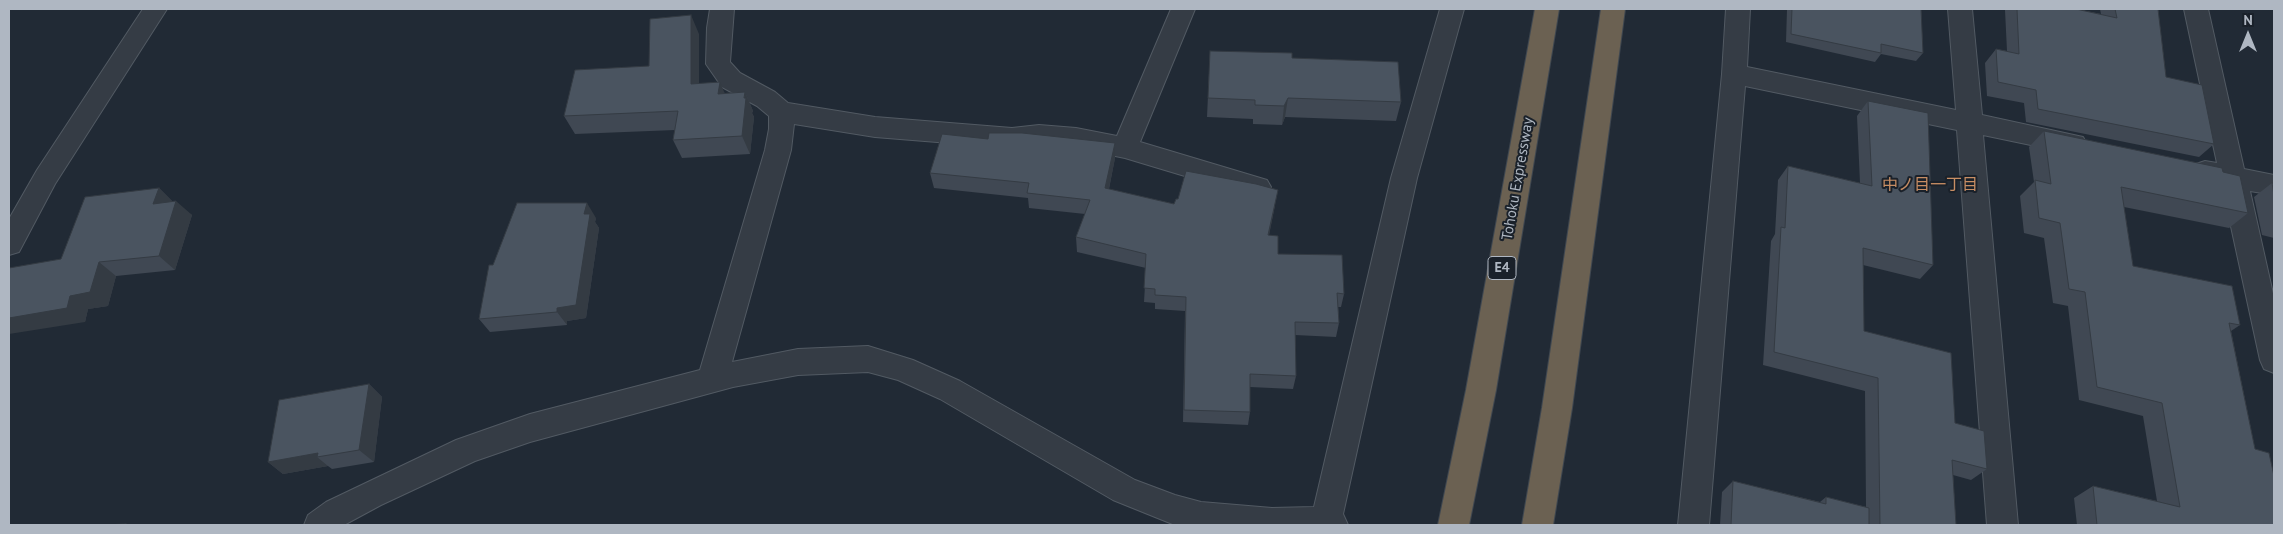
<!DOCTYPE html>
<meta charset="utf-8">
<style>
body{margin:0}
#map{position:relative;width:2283px;height:534px;overflow:hidden;background:#212a35;font-family:"PT Sans",sans-serif}
canvas{display:block}
.frame{position:absolute;inset:0;border:10px solid #afb7c2;pointer-events:none}
.north{position:absolute;left:2223px;top:10px;width:50px;height:50px;-webkit-text-stroke:4px #1a212a;paint-order:stroke;rotate:0deg;font-size:14px;font-weight:700;line-height:20px;text-align:center;color:#afb7c2}
.north::after{content:'';display:block;margin:auto;width:18px;height:22px;background:#afb7c2;clip-path:polygon(50% 0,100% 100%,50% 72%,0 100%)}
</style>
<div id="map">
<canvas width="2283" height="534"></canvas>
<div class="frame"></div>
<div class="north">N</div>
</div>
<script>
const ctx = document.querySelector('canvas').getContext('2d');
ctx.lineJoin = 'round';
const shape = rows => new Path2D(rows.map(r => 'M' + r).join(''));
function strokePath(path, color, width, dash) { ctx.strokeStyle = color; ctx.lineWidth = width; ctx.lineCap = dash ? 'butt' : 'round'; ctx.setLineDash(dash || []); ctx.stroke(path); }
function paint(path, color) { ctx.fillStyle = color; ctx.fill(path, 'evenodd'); }
function drawText(font, color, halo, rows, align = 'center') {
  ctx.font = font + ' "PT Sans","Noto Sans JP",sans-serif'; ctx.lineWidth = 4; ctx.setLineDash([]); ctx.textBaseline = 'middle'; ctx.strokeStyle = halo; ctx.fillStyle = color; for (const [text, x, y, turn = 0] of rows) {
    ctx.save(); ctx.translate(x, y); ctx.rotate((+turn || 0) * Math.PI / 180); ctx.textAlign = isNaN(turn) ? turn : align; if (halo) ctx.strokeText(text, 0, 0); ctx.fillText(text, 0, 0); ctx.restore();
  }
}
const street = shape([
 [143,9,167,9,55,184,19,252,9,255,9,219,37,170,143,9],
 [710,9,734,9,730,62,740,73,775,92,788,103,875,117,1012,128,1039,125,1076,128,1117,136,1171,9,1195,9,1140,142,1267,180,1271,187,1267,194,1258,198,1125,158,1076,148,1039,145,1012,148,875,137,794,124,791,150,732,362,798,349,868,346,913,360,960,381,1135,480,1175,495,1201,502,1272,508,1314,507,1391,178,1440,9,1464,9,1417,178,1343,514,1348,525,1175,525,1113,500,940,399,898,380,868,372,798,375,733,387,530,442,475,461,381,505,344,525,304,525,308,515,326,502,456,440,530,414,700,370,765,150,769,129,769,116,757,106,722,87,706,64,707,28,710,9],
 [1726,9,1750,9,1747,67,1956,110,1948,9,1972,9,1982,115,2083,137,2087,144,2083,151,2074,154,1983,135,2018,525,1987,525,1957,130,1745,86,1709,525,1678,525,1722,74,1726,9],
 [2184,9,2208,9,2244,169,2274,175,2274,195,2250,191,2274,298,2274,373,2264,369,2260,360,2222,185,2196,178,2192,171,2196,164,2205,161,2217,163,2184,9]
]);
const highway = shape([
 [1535,9,1559,9,1496,390,1469,525,1438,525,1466,390,1535,9],
 [1601,9,1625,9,1572,408,1553,525,1522,525,1542,408,1601,9]
]);
const wall = shape([
 [1787,9,1921,9,1923,53,1916,61,1881,54,1875,62,1786,42],
 [2006,9,2076,9,2101,14,2100,9,2158,9,2166,77,2214,144,2199,157,2026,122,2024,103,1987,96,1985,63,1996,49,2007,51,2005,10],
 [699,34,699,84,725,93,745,92,753,111,752,113,754,117,750,154,682,158,673,140,675,130,575,134,564,116,649,66],
 [1210,51,1292,58,1401,102,1396,121,1285,117,1282,125,1253,124,1253,119,1207,117],
 [1868,101,1933,265,1920,279,1863,265,1864,331,1955,423,1987,469,1971,480,1953,475,1956,525,1720,525,1722,492,1733,481,1820,502,1826,497,1866,507,1865,391,1763,365,1771,241,1775,234,1778,180,1788,166,1860,183,1857,116],
 [2044,131,2223,172,2248,213,2229,228,2124,207,2133,266,2240,325,2231,331,2255,449,2274,476,2274,525,2077,525,2074,498,2093,486,2157,501,2143,416,2079,400,2068,306,2053,303,2044,238,2024,233,2020,196,2034,182,2029,147],
 [1115,143,1115,158,1109,189,1174,204,1275,205,1269,235,1278,254,1344,294,1341,307,1338,307,1339,323,1336,337,1295,335,1296,376,1293,389,1250,387,1250,412,1248,425,1183,422,1185,311,1155,309,1155,303,1144,302,1146,268,1077,252,1076,237,1085,214,1029,208,1028,198,934,188,930,173],
 [2272,183,2274,184,2274,238,2262,235,2254,197],
 [159,188,173,202,192,215,175,270,116,276,108,306,88,309,85,322,61,259],
 [596,218,595,222,599,228,586,318,567,321,567,325,490,332,479,319,493,265],
 [369,384,382,397,374,462,332,469,328,466,283,474,268,462]
]);
const shadedWall = shape([
 [691,15,699,34,699,103,691,84],
 [720,82,728,101,718,94],
 [745,92,753,111,752,113,754,117,750,154,742,136],
 [1288,98,1285,117,1282,125,1284,106],
 [1115,143,1115,158,1106,203,1105,188],
 [159,188,174,203,153,204],
 [1278,190,1266,250,1268,235],
 [176,201,192,215,175,270,159,256],
 [587,203,596,218,595,222,599,228,586,318,567,321,567,325,557,312,557,308],
 [99,262,116,276,108,306,88,309,85,322,9,334,9,318,70,296],
 [369,384,382,397,374,462,359,450],
 [318,453,317,457,328,466,283,474,268,462]
]);
const building = shape([
 [1792,9,1921,9,1923,53,1881,44,1881,53,1791,34,1792,9],
 [2017,9,2076,9,2117,18,2115,9,2158,9,2166,77,2202,85,2214,144,2038,109,2036,90,1998,82,1996,49,2019,54,2017,9],
 [691,15,691,84,720,82,718,94,745,92,744,98,746,98,742,136,673,140,678,111,564,116,575,70,649,66,650,19,691,15],
 [1210,51,1292,53,1292,58,1398,62,1401,102,1288,98,1284,106,1255,105,1255,100,1208,98,1210,51],
 [1868,101,1928,113,1933,265,1863,248,1864,331,1951,353,1955,423,1984,431,1987,469,1952,460,1956,525,1880,525,1878,378,1774,352,1781,227,1785,228,1788,166,1872,186,1868,101],
 [2044,131,2222,168,2223,172,2240,176,2248,213,2121,187,2133,266,2232,286,2240,325,2229,323,2255,449,2269,453,2274,476,2274,525,2097,525,2093,486,2180,507,2162,403,2097,387,2085,292,2069,289,2060,223,2039,218,2035,180,2051,184,2044,131],
 [989,133,1022,133,1115,143,1105,188,1174,204,1176,199,1178,199,1186,171,1256,184,1278,190,1268,235,1278,236,1278,254,1342,255,1344,294,1337,293,1339,323,1295,322,1296,376,1250,374,1250,412,1184,410,1186,297,1155,295,1155,289,1144,288,1146,254,1076,237,1090,200,1027,193,1029,183,930,173,942,134,988,139,989,133],
 [2272,183,2274,184,2274,195,2272,183],
 [159,188,153,204,176,201,159,256,99,262,90,292,70,296,67,308,9,318,9,268,61,259,85,197,159,188],
 [517,203,587,203,584,214,590,214,576,305,557,308,557,312,479,319,489,265,493,265,517,203],
 [369,384,359,450,317,457,318,453,268,462,279,400,369,384],
 [1733,481,1826,504,1826,497,1869,508,1869,525,1731,525,1733,481],
 [126,524,126,525,103,525,126,524]
]);
const shields = [
 [1502,268,28]
];
const shieldNames = [
 ["E4",1502,268]
];
const streetNames = [
 ["Tohoku Expressway",1518,179,-80]
];
const neighbourhoodNames = [
 ["中ノ目一丁目",1930,185]
];
strokePath(street, '#525a63', 2);
strokePath(highway, '#3f4750', 2);
paint(street, '#353c45');
paint(highway, '#6b6152');
paint(wall, '#404853');
paint(shadedWall, '#343b43');
paint(building, '#4a5460');
strokePath(building, '#343b43', 1);
for (const [x, y, w] of shields) { const box = new Path2D(); box.roundRect(x - w / 2, y - 11.5, w, 23, 4); ctx.fillStyle = '#1a212a'; ctx.fill(box); strokePath(box, '#afb7c2', 1); }
drawText('bold 14px', '#afb7c2', null, shieldNames);
drawText('15px', '#afb7c2', '#1a212a', streetNames);
drawText('16px', '#c88e64', '#1a212a', neighbourhoodNames);
</script>
